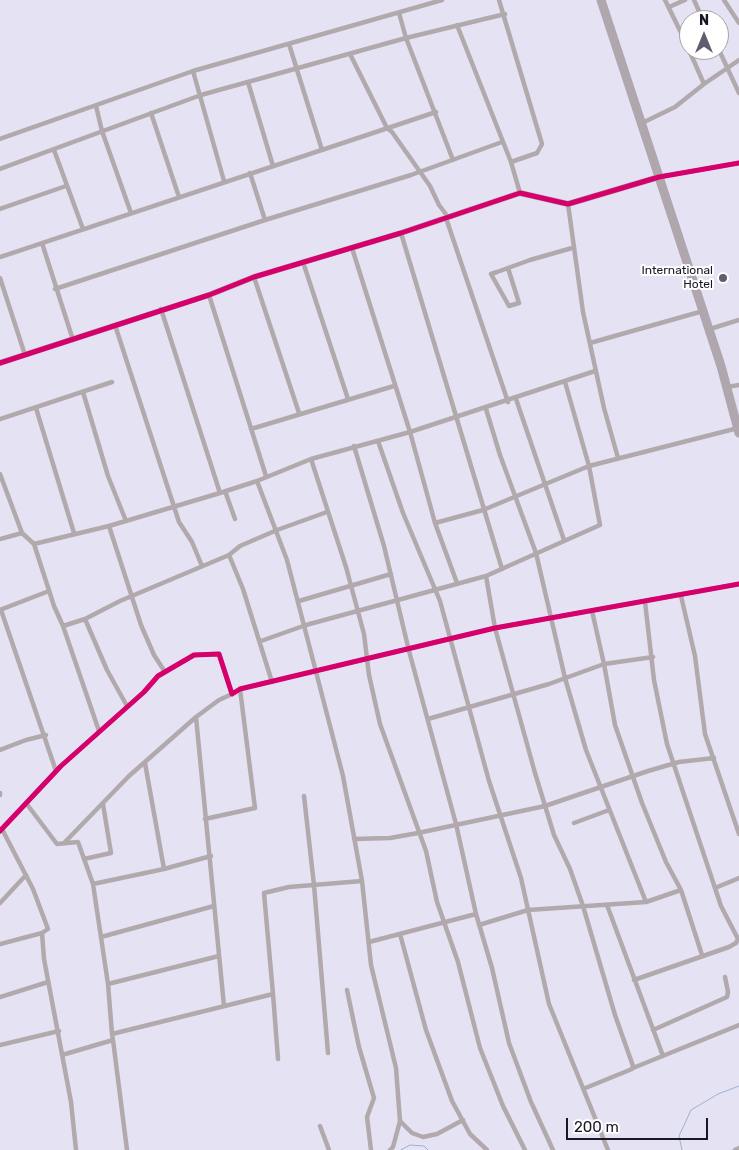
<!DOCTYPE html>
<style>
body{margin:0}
#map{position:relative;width:739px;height:1150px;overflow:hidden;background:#e5e2f4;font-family:Rubik,sans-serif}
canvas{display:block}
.north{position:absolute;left:679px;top:10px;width:50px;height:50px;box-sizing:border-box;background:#fff;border:1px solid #a3a2a7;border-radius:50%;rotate:0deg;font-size:14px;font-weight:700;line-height:20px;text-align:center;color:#191723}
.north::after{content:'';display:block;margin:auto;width:18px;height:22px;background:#605e6c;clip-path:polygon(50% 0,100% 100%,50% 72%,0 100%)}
.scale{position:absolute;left:566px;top:1118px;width:142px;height:22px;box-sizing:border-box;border:2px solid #191723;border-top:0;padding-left:6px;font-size:15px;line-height:18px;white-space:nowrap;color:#191723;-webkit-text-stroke:4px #fff;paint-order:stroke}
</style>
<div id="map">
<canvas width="739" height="1150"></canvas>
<div class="north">N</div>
<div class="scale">200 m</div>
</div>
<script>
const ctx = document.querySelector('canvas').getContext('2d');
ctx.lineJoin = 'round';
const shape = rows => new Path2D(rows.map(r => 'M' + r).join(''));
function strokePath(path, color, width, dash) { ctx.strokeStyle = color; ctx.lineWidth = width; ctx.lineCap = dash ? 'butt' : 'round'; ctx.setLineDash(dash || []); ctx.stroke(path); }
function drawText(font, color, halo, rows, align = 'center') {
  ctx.font = font + ' Rubik,sans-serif'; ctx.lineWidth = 4; ctx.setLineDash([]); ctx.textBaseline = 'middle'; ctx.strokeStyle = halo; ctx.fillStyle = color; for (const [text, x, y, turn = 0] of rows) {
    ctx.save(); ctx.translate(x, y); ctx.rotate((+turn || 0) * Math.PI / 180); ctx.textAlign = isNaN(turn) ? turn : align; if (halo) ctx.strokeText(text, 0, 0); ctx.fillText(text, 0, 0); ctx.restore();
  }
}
const stream = shape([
 [401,1150,410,1145,424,1146,428,1150],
 [682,1150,679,1136,691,1110,718,1094,739,1086]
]);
const street = shape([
 [499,0,542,144,537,153,511,162],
 [665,0,689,49],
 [694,0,703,20],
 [724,0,739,23],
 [669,7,685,0],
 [399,13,406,38,453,160],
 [457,25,511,162,520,193],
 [289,44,322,150],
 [689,50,704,84],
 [719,50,739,93],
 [350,54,387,128,392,132,430,186,439,205,448,217],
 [193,71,224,181],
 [248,82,273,166],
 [96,106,102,131,131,213],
 [151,113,179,197],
 [642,123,675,107,704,84,739,60],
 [0,139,193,71,442,0],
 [54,150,83,229],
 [0,169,201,95,406,38,505,14],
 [250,173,265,220],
 [659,177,739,163],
 [568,204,583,312,604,408,618,458],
 [0,209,66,186],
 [446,218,508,402],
 [401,233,502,569],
 [42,243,73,340],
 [352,248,410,432,435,523,457,583],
 [0,257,436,112],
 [303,262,348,399],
 [508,268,519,303,509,306,491,274,497,272,530,260,572,248],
 [254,277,299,413],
 [0,278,25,355],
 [55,289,265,220,411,175,502,142],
 [209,295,266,476],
 [161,309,220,493],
 [115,325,179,522,192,542,202,566],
 [710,329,739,320],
 [590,343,703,311],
 [727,387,739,385],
 [83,392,108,476,126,521],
 [516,399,564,540],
 [36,408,74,533],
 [486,409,500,455,536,553,565,678,586,750,646,902],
 [0,419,112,382],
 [251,429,394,386],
 [378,441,403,513,440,601,489,781,521,878,549,1004,608,1150],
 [354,446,384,546,409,651,456,824,476,914,492,968,509,1043,531,1102,553,1150],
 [311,459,346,567,364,634,369,675,380,724,426,851,437,902,458,962,480,1048,503,1106,525,1150],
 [0,474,22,533,34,544,54,606,63,626,99,731],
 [257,481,287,560,343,776,362,881,371,965,396,1068,400,1121,393,1147,390,1150],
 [225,491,235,519],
 [435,523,483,510,589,466,738,428],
 [109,526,141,625,154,655,165,672],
 [0,539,22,533],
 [34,544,109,526,220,493,257,481,311,459,410,432,595,371],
 [229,555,243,589,272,682],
 [486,576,495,628,535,773,554,835,570,869,583,906,615,1015,633,1066,632,1069,583,1089],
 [681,596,695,656,705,734,739,834],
 [299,601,391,574],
 [0,610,49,591],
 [1,610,56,771],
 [592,611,604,664,615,725,642,803,666,862,681,890,702,955],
 [85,619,107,670,127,706],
 [63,626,85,619,120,601,229,555,240,546,277,530,327,512],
 [261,641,306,625,486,576,600,525,589,466,565,382],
 [428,719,549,684,604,664,653,657],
 [0,750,26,740,46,735],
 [145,763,164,869],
 [0,793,0,795],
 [304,796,314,885,328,1053],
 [26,803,57,844,78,842,93,884,108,984,112,1034],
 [205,819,255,808,240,689],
 [574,823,609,810],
 [2,829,33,889,48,929,42,933,44,959,71,1102,76,1150],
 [0,831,61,766,144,692,158,676,194,655,219,654,232,694,240,689,495,628,739,584],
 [354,839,390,838,418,833,545,806,648,771,679,762,714,758],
 [65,842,129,776,196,717],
 [84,859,111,853,103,804],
 [93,884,164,869,211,856],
 [715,888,739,878],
 [0,903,26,875],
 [607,905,663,1056],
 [479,925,528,910,646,902,681,890],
 [400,934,426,1030,452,1101,470,1134,487,1150],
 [101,937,214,906],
 [369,942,476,914],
 [0,944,42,933],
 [634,980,729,947,736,943,738,939,721,906,667,744,654,680,645,602],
 [108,984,219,956],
 [347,990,359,1047,374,1098,367,1117,371,1150],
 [273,994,278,1059],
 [0,997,48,982],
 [224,1006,196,717,219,700,232,694],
 [653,1030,727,997,728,992,725,977],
 [113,1040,127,1150],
 [0,1045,59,1031],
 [62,1055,113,1040,112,1034,273,994,264,893,289,887,362,881],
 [633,1068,739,1025],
 [400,1121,412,1133,423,1137,437,1134,463,1120],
 [320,1126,329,1150],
 [735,1150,739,1148]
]);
const secondary = shape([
 [0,363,209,295,254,277,401,233,520,193,568,204,659,177]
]);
const highway = shape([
 [601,0,721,366,739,433]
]);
const cycleway = shape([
 [0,363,209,295,254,277,401,233,520,193,568,204,659,177,739,163],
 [0,831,61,766,144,692,158,676,194,655,219,654,232,694,240,689,495,628,739,584]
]);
const markers = [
 [723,278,5,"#605e6c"]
];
const poiNames = [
 ["International",713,271],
 ["Hotel",713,285]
];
strokePath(stream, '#9eafd0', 1);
strokePath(street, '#b1a9ac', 4.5);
strokePath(secondary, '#b1a9ad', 6);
strokePath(highway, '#afa6ae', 9);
strokePath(cycleway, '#d6006c', 5);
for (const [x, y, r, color] of markers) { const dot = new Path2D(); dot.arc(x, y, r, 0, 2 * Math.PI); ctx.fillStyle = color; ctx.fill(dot); strokePath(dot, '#fff', 2); }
drawText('12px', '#191723', '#fff', poiNames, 'right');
</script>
